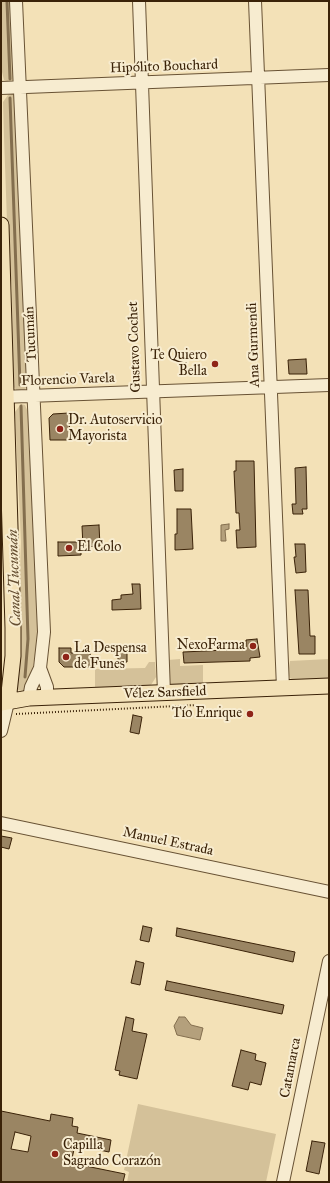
<!DOCTYPE html>
<meta charset="utf-8">
<style>
body{margin:0}
#map{position:relative;width:330px;height:1183px;overflow:hidden;background:#f3e1b7;font-family:"IM FELL Great Primer",serif}
canvas{display:block}
.frame{position:absolute;inset:0;border:2px solid #3a2208;pointer-events:none}
</style>
<div id="map">
<canvas width="330" height="1183"></canvas>
<div class="frame"></div>
</div>
<script>
const ctx = document.querySelector('canvas').getContext('2d');
ctx.lineJoin = 'round';
function paint(path, color) { ctx.fillStyle = color; ctx.fill(path, 'evenodd'); }
const shape = rows => new Path2D(rows.map(r => 'M' + r).join(''));
function strokePath(path, color, width, dash) { ctx.strokeStyle = color; ctx.lineWidth = width; ctx.lineCap = dash ? 'butt' : 'round'; ctx.setLineDash(dash || []); ctx.stroke(path); }
function drawText(font, color, halo, rows, align = 'center') {
  ctx.font = font + ' "IM FELL Great Primer",serif'; ctx.lineWidth = 4; ctx.setLineDash([]); ctx.textBaseline = 'middle'; ctx.strokeStyle = halo; ctx.fillStyle = color; for (const [text, x, y, turn = 0] of rows) {
    ctx.save(); ctx.translate(x, y); ctx.rotate((+turn || 0) * Math.PI / 180); ctx.textAlign = isNaN(turn) ? turn : align; if (halo) ctx.strokeText(text, 0, 0); ctx.fillText(text, 0, 0); ctx.restore();
  }
}
const green = shape([
 [1,1,13,1,16,78,11,82,4,80,2,72],
 [13,94,15,96,28,385,23,392,17,391,14,387,13,376,12,289,8,250,4,137,3,102,8,95],
 [21,404,25,405,30,417,36,591,40,628,30,682,24,692,16,689,21,542,15,412],
 [180,659,180,666,203,665,203,684,176,686,171,684,168,681,168,660],
 [329,659,329,679,296,681,290,678,288,673,290,661],
 [149,662,155,662,156,677,151,685,142,687,95,689,95,669,145,668],
 [138,1104,276,1134,266,1182,127,1182,129,1172,124,1170]
]);
const water = shape([
 [229,524,229,529,225,530,226,541,221,541,221,525,229,524],
 [179,1017,185,1017,191,1025,203,1028,200,1040,177,1035,174,1026,179,1017]
]);
const stream = shape([
 [7,1,10,79],
 [10,98,20,385],
 [21,406,28,639,25,677]
]);
const building = shape([
 [306,359,307,374,289,374,288,360,306,359],
 [69,413,70,440,50,440,49,418,53,414,69,413],
 [236,461,254,461,256,547,237,548,236,530,240,530,239,513,236,513,234,471,236,471,236,461],
 [306,467,307,509,302,509,303,514,293,514,292,504,296,504,295,468,306,467],
 [183,469,183,491,175,491,174,470,183,469],
 [177,509,191,509,193,549,175,550,175,534,177,534,177,509],
 [99,525,100,546,83,547,82,526,99,525],
 [58,542,81,542,81,555,58,556,58,542],
 [295,544,305,544,306,572,296,573,294,557,296,557,295,544],
 [132,584,140,584,141,609,112,610,112,600,121,599,121,595,133,594,132,584],
 [295,590,308,590,310,636,315,636,315,654,299,654,295,590],
 [257,639,260,657,250,658,250,661,184,663,183,652,227,650,227,648,246,647,246,640,257,639],
 [59,648,71,648,71,653,90,652,91,667,64,667,59,662,59,648],
 [115,648,127,648,127,662,118,662,118,657,115,657,115,648],
 [133,715,142,717,139,734,130,732,133,715],
 [1,836,12,838,9,849,1,847,1,836],
 [143,926,152,928,149,942,140,940,143,926],
 [177,928,295,952,293,962,176,936,177,928],
 [136,961,144,963,140,985,131,983,136,961],
 [167,981,284,1005,282,1014,165,990,167,981],
 [126,1017,134,1019,132,1031,147,1034,137,1079,119,1075,120,1071,115,1070,126,1017],
 [241,1050,256,1054,255,1060,266,1063,261,1085,250,1082,248,1090,232,1086,241,1050],
 [1,1111,50,1121,51,1114,73,1118,72,1126,78,1127,77,1133,111,1140,109,1152,75,1145,71,1163,125,1174,123,1182,1,1182,1,1111],
 [15,1132,31,1136,28,1152,11,1149,15,1132],
 [312,1141,325,1143,319,1174,306,1171,312,1141]
]);
const path = shape([
 [16,714,197,705]
]);
const minor = shape([
 [16,1,44,632,40,668,31,687,29,698],
 [139,1,164,693],
 [255,1,283,688],
 [1,88,329,75],
 [1,397,329,385],
 [40,668,47,687,47,697],
 [1,731,8,702],
 [1,823,329,892],
 [283,1182,329,961]
]);
const major = shape([
 [1,225,13,628,13,656,8,702],
 [1,703,29,698,329,686]
]);
const markers = [
 [215,364,4,"#8f2418"],
 [60,429,4,"#8f2418"],
 [69,548,4,"#8f2418"],
 [253,646,4,"#8f2418"],
 [66,657,4,"#8f2418"],
 [250,714,4,"#8f2418"],
 [55,1154,4,"#8f2418"]
];
const streetNames = [
 ["Hipólito Bouchard",164,67,-2],
 ["Tucumán",31,334,-93],
 ["Ana Gurmendi",254,345,-92],
 ["Gustavo Cochet",135,347,-92],
 ["Florencio Varela",68,380,-2],
 ["Vélez Sarsfield",165,693,-2],
 ["Manuel Estrada",168,842,12],
 ["Catamarca",291,1068,-79]
];
const poiNames = [
 ["Te Quiero",207,356,"right"],
 ["Bella",207,372,"right"],
 ["Dr. Autoservicio",68,421],
 ["Mayorista",68,437],
 ["El Colo",77,548],
 ["NexoFarma",245,646,"right"],
 ["La Despensa",74,649],
 ["de Funes",74,665],
 ["Tío Enrique",242,714,"right"],
 ["Capilla",63,1146],
 ["Sagrado Corazón",63,1162]
];
const waterNames = [
 ["Canal Tucumán",15,578,-92]
];
paint(green, '#d4c199');
paint(water, '#b4a07c');
strokePath(water, '#836e4e', 1);
strokePath(stream, '#836e4e', 3);
paint(building, '#9a8563');
strokePath(building, '#3a2208', 1);
strokePath(minor, '#685234', 14);
strokePath(major, '#3a2208', 17);
strokePath(path, '#3a2208', 2, [1, 2]);
strokePath(minor, '#f7ecd0', 12);
strokePath(major, '#f3e1b7', 15);
for (const [x, y, r, color] of markers) { const dot = new Path2D(); dot.arc(x, y, r, 0, 2 * Math.PI); ctx.fillStyle = color; ctx.fill(dot); strokePath(dot, '#f7ecd0', 1.5); }
drawText('14px', '#3a2208', '#f7ecd0', streetNames);
drawText('14px', '#3a2208', '#f7ecd0', poiNames, 'left');
drawText('italic 15px', '#654e31', '#f7ecd0', waterNames);
</script>
